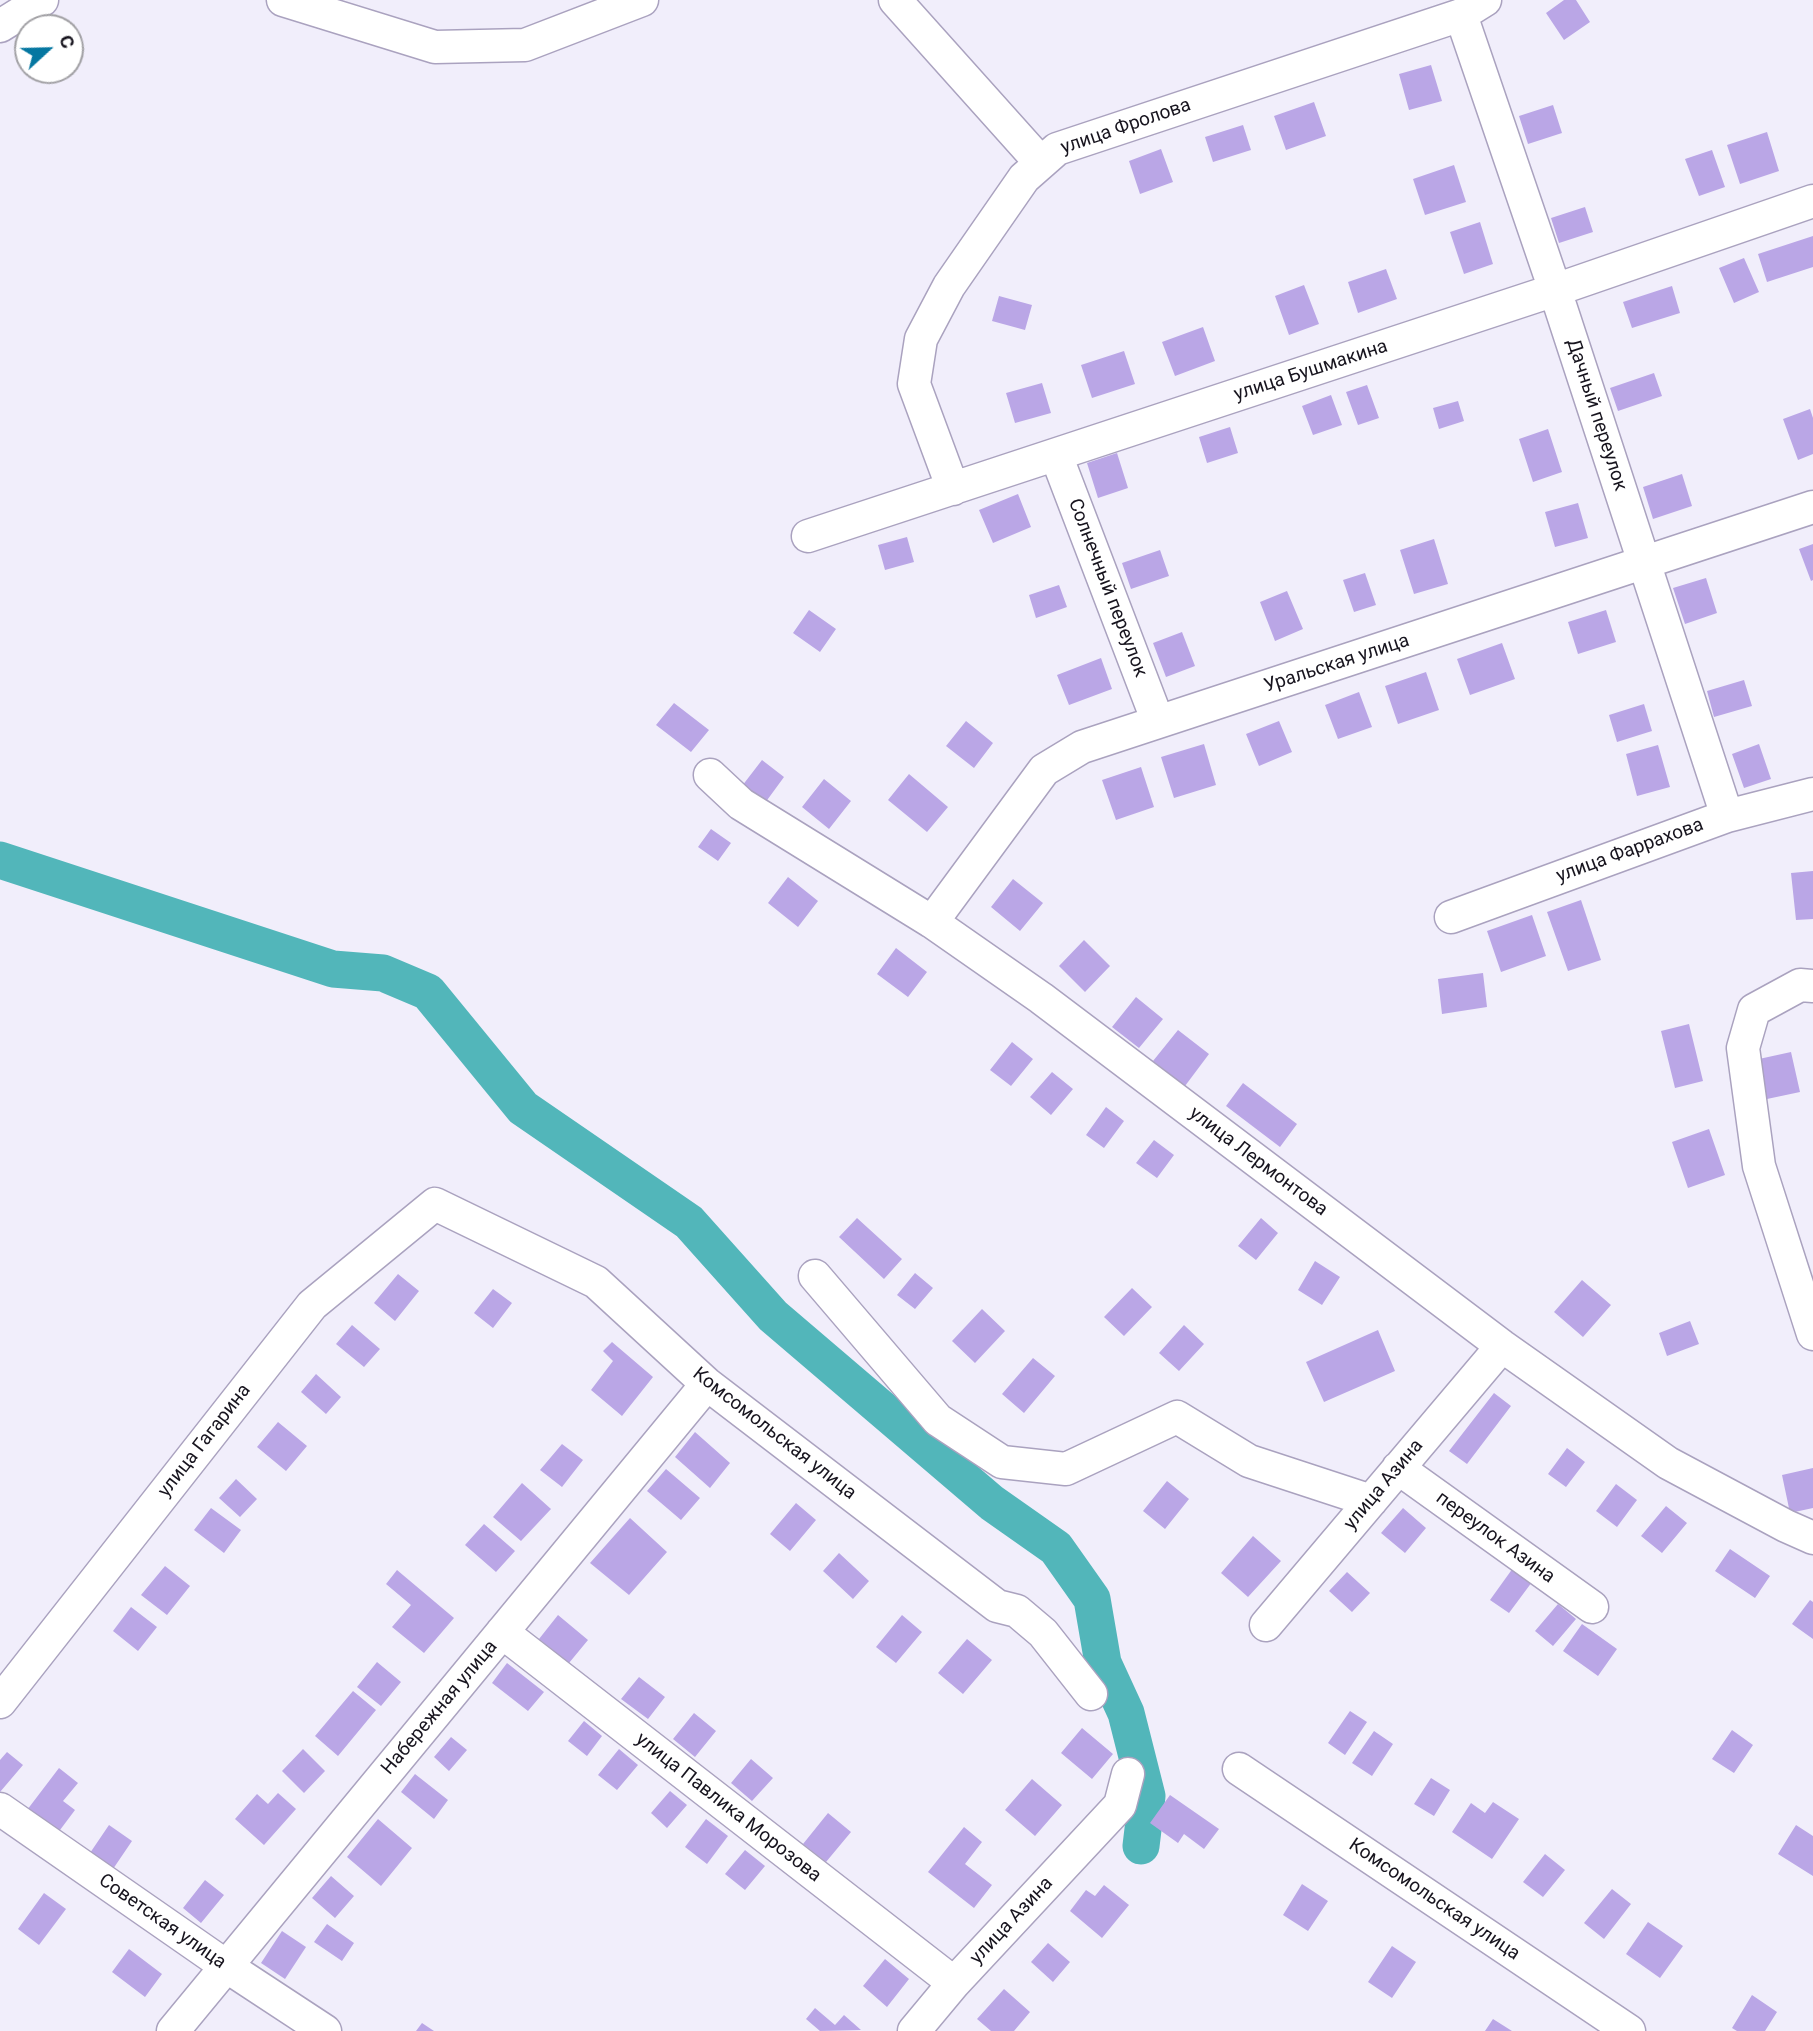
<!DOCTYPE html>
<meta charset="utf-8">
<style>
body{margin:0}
#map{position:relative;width:1813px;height:2031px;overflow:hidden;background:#f1eefb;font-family:Roboto,sans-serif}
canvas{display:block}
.north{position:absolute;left:14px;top:14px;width:70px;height:70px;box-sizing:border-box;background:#fff;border:2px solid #a2a1a5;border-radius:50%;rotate:68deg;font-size:19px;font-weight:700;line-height:28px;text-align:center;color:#17141e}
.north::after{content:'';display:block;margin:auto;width:24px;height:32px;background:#0577a1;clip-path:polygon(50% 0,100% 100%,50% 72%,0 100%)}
</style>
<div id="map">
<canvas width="1813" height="2031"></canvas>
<div class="north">С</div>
</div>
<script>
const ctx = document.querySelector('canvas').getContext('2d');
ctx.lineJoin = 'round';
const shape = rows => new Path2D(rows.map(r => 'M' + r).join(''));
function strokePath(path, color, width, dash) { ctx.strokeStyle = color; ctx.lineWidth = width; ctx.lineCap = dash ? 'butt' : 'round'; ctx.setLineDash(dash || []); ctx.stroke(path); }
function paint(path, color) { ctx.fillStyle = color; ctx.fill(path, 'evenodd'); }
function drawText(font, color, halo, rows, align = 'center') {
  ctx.font = font + ' Roboto,sans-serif'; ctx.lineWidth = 7; ctx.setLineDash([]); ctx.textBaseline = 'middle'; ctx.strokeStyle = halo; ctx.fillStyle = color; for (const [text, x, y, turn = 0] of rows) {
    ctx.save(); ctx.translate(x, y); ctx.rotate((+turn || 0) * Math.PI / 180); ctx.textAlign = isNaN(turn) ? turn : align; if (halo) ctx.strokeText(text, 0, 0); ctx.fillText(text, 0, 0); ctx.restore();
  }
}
const river = shape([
 [0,860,333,969,383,973,428,992,523,1108,689,1222,773,1316,992,1503,1056,1548,1092,1599,1103,1663,1126,1713,1147,1796,1141,1846]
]);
const building = shape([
 [1564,0,1576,0,1590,22,1564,40,1546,13],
 [1431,65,1442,101,1409,110,1399,74],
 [1314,102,1326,136,1286,150,1274,116],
 [1553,105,1562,133,1528,144,1519,116],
 [1243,125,1251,150,1213,162,1205,137],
 [1767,132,1779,171,1740,184,1727,145],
 [1161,149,1173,182,1140,194,1129,161],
 [1712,150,1725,187,1699,196,1685,159],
 [1454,165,1466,202,1425,215,1413,179],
 [1585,207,1593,232,1559,243,1551,218],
 [1480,222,1493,264,1464,274,1450,232],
 [1813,236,1813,267,1767,282,1758,254],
 [1744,258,1759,292,1734,303,1719,268],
 [1386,269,1397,299,1358,313,1348,282],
 [1304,285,1319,324,1289,335,1275,296],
 [1672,286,1680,313,1632,328,1623,302],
 [999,296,1032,305,1025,330,992,321],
 [1203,327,1215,361,1175,376,1162,342],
 [1124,351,1135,384,1092,398,1081,365],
 [1654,373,1662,396,1618,411,1610,388],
 [1042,383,1051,413,1015,423,1006,393],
 [1367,385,1379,418,1358,425,1346,392],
 [1331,395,1342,425,1313,435,1302,406],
 [1458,401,1464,421,1439,429,1433,408],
 [1810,409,1813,418,1813,454,1798,460,1783,419],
 [1230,427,1238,453,1207,463,1199,437],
 [1548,429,1562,472,1533,482,1519,439],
 [1117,453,1128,488,1098,498,1087,463],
 [1682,474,1692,506,1653,519,1643,487],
 [1018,494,1031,527,993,543,979,510],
 [1578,503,1588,538,1555,547,1545,512],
 [907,537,914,562,885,570,878,545],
 [1434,539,1448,584,1414,594,1400,550],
 [1813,544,1813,580,1811,581,1799,549],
 [1160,550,1169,576,1131,589,1122,563],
 [1365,573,1376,605,1354,612,1343,580],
 [1706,578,1717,613,1685,624,1673,588],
 [1059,585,1067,607,1036,618,1029,595],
 [1287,591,1303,629,1275,641,1260,602],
 [809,610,836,629,820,652,793,633],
 [1606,610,1616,642,1578,654,1568,622],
 [1182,632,1195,666,1166,677,1153,643],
 [1502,643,1515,679,1470,695,1457,659],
 [1101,658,1112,689,1069,705,1057,675],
 [1426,672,1439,710,1398,724,1385,686],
 [1744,680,1752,706,1714,717,1707,691],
 [1359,692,1372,727,1338,739,1325,705],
 [674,703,709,730,691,752,656,725],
 [1644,704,1652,731,1617,742,1609,715],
 [966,721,993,743,974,768,946,746],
 [1279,721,1292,752,1259,766,1246,734],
 [1204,744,1216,785,1174,798,1161,757],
 [1759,744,1771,779,1744,788,1732,754],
 [1658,745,1670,787,1637,796,1626,754],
 [762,760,784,777,765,803,742,786],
 [1141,767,1154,807,1116,820,1102,780],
 [909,774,948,807,927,832,888,800],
 [824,779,851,801,829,829,802,807],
 [711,829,731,843,718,861,698,847],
 [1813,871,1813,919,1796,920,1791,873],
 [788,877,818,901,798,927,768,903],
 [1013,879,1043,903,1020,931,991,907],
 [1581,900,1601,960,1568,971,1547,912],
 [1532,915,1546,956,1501,972,1487,931],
 [1084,940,1110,966,1085,992,1059,966],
 [896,948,927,972,908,997,877,974],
 [1483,973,1487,1007,1442,1014,1438,979],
 [1136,997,1163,1019,1139,1048,1112,1027],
 [1689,1024,1703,1081,1675,1088,1661,1031],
 [1178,1030,1209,1054,1185,1086,1153,1061],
 [1012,1042,1033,1059,1011,1086,990,1070],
 [1791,1052,1800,1092,1767,1099,1759,1059],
 [1052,1072,1073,1089,1051,1115,1030,1097],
 [1243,1083,1297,1124,1280,1147,1226,1106],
 [1106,1107,1124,1121,1104,1148,1086,1135],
 [1709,1129,1725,1175,1688,1188,1672,1142],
 [1154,1140,1174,1155,1157,1178,1136,1163],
 [857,1218,902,1259,884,1279,839,1237],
 [1261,1218,1278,1233,1256,1260,1238,1246],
 [1315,1261,1340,1277,1322,1305,1298,1290],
 [915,1273,933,1288,915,1309,897,1295],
 [398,1274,419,1291,395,1321,374,1303],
 [1582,1280,1611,1305,1583,1337,1554,1312],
 [1132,1288,1152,1307,1124,1336,1104,1317],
 [493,1289,512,1303,493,1328,474,1313],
 [982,1309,1005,1331,975,1363,952,1341],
 [1690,1321,1699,1344,1667,1356,1659,1333],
 [352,1325,380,1349,364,1367,336,1344],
 [1184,1325,1204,1344,1179,1371,1159,1353],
 [1378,1330,1395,1371,1324,1402,1306,1362],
 [612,1342,653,1377,622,1416,591,1390,613,1361,603,1351],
 [1033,1358,1055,1376,1024,1413,1002,1394],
 [316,1374,341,1397,326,1414,301,1392],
 [1494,1393,1511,1406,1467,1464,1449,1451],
 [278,1422,307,1446,286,1471,257,1447],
 [695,1432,730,1463,710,1488,675,1457],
 [562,1444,583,1460,562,1487,540,1470],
 [1567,1448,1585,1462,1566,1487,1548,1474],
 [1813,1468,1813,1508,1790,1513,1782,1475],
 [666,1469,700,1498,681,1520,647,1491],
 [236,1479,257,1499,240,1517,219,1498],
 [1167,1481,1189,1499,1165,1529,1143,1511],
 [522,1483,551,1509,521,1541,493,1517],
 [1616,1484,1637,1500,1617,1527,1596,1511],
 [796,1503,816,1520,790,1551,770,1534],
 [1666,1506,1687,1523,1662,1553,1641,1536],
 [211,1508,241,1530,224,1553,194,1530],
 [1403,1508,1426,1528,1405,1553,1381,1533],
 [630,1518,667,1552,629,1595,590,1563],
 [484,1524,515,1551,496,1572,465,1545],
 [1253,1536,1281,1561,1248,1597,1221,1573],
 [1730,1549,1770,1576,1755,1598,1715,1571],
 [839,1553,869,1581,853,1599,823,1571],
 [165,1566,190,1586,167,1615,141,1595],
 [1513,1568,1532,1582,1509,1613,1490,1600],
 [397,1570,454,1618,424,1653,392,1627,411,1605,386,1584],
 [1347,1572,1370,1593,1352,1612,1329,1591],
 [1810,1600,1813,1602,1813,1639,1792,1624],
 [1558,1604,1576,1619,1553,1646,1535,1631],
 [131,1607,157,1627,138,1651,113,1631],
 [558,1615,588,1640,569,1663,539,1639],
 [902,1615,922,1632,896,1663,876,1647],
 [1582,1624,1617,1649,1598,1676,1563,1651],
 [967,1639,992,1660,963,1694,938,1673],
 [377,1662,401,1682,381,1706,357,1687],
 [507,1663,544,1692,528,1711,492,1683],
 [639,1677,665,1697,648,1719,621,1699],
 [353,1691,376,1710,338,1756,315,1736],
 [1350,1711,1367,1722,1345,1755,1328,1743],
 [694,1713,716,1731,695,1757,673,1739],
 [584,1721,602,1736,587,1756,568,1741],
 [1082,1728,1113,1754,1092,1779,1061,1753],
 [1732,1730,1753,1745,1734,1773,1712,1759],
 [1374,1731,1393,1744,1372,1776,1352,1763],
 [451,1737,467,1750,449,1771,434,1757],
 [303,1749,325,1771,304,1793,282,1771],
 [619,1749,638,1765,617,1790,598,1775],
 [7,1752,23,1765,0,1792,0,1760],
 [751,1759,773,1778,752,1801,731,1783],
 [59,1768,78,1783,63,1801,75,1810,54,1838,24,1814],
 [415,1774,448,1800,434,1819,401,1792],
 [1431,1778,1450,1790,1434,1816,1414,1804],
 [1032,1779,1062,1805,1035,1836,1005,1810],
 [670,1791,687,1805,667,1828,651,1813],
 [278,1793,296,1809,264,1845,235,1819,257,1794,268,1804],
 [1170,1795,1219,1829,1204,1849,1184,1834,1178,1843,1150,1823],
 [1493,1802,1519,1819,1492,1859,1452,1832,1471,1803,1485,1813],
 [828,1813,851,1832,826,1862,803,1844],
 [378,1819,412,1848,381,1886,347,1857],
 [706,1819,728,1836,707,1864,685,1847],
 [109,1825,132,1841,113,1869,90,1853],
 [1796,1825,1813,1836,1813,1876,1778,1854],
 [964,1827,982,1842,965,1864,992,1885,974,1908,928,1872],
 [745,1850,765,1866,745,1890,725,1874],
 [1545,1854,1565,1870,1543,1897,1523,1882],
 [331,1876,354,1896,335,1918,312,1898],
 [205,1880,224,1895,201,1923,183,1908],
 [1302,1884,1328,1901,1308,1931,1283,1915],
 [1104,1885,1129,1905,1102,1938,1070,1911,1086,1890,1095,1896],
 [1612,1889,1631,1904,1604,1939,1584,1923],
 [44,1893,66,1909,39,1945,18,1929],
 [1648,1922,1683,1946,1660,1978,1626,1954],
 [327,1924,354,1943,342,1961,314,1942],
 [282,1931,306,1947,285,1979,261,1963],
 [1048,1943,1070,1962,1053,1982,1031,1962],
 [1392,1946,1416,1962,1392,1998,1368,1982],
 [129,1949,162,1974,145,1997,112,1972],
 [885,1959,909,1979,887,2007,863,1986],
 [1004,1989,1030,2012,1014,2031,991,2031,977,2019],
 [1752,1995,1777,2012,1765,2031,1737,2031,1732,2028],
 [815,2008,835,2025,844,2015,861,2030,820,2031,806,2019],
 [1493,2019,1512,2031,1485,2031],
 [422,2023,434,2031,416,2031]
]);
const minor = shape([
 [283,0,435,47,525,45,642,0],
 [895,0,1041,163],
 [1461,15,1555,290,1727,816],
 [0,26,42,0],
 [1056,455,1158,722],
 [953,489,914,384,921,339,949,286,1024,178,1057,149,1461,15,1485,0],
 [808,536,1555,290,1813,201],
 [710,775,741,804,932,922,1041,998,1502,1346,1668,1463,1786,1526,1813,1538],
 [1451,917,1727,816,1813,794],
 [932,922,1044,770,1082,747,1813,507],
 [1813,986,1800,985,1754,1010,1743,1048,1759,1166,1813,1334],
 [815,1276,938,1420,1002,1462,1066,1469,1177,1417,1249,1461,1371,1501],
 [1398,1468,1592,1607],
 [1266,1625,1502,1346],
 [502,1632,954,1983],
 [0,1702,312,1305,435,1204,596,1282,707,1384,997,1606,1017,1611,1043,1633,1091,1694],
 [1239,1769,1629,2031],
 [0,1809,226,1966,325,2031],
 [173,2031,707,1384],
 [914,2031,954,1983,1120,1805,1128,1774]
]);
const streetNames = [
 ["улица Фролова",1126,127,-19],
 ["улица Бушмакина",1311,371,-18],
 ["Дачный переулок",1596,415,72],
 ["Солнечный переулок",1107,588,69],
 ["Уральская улица",1337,664,-18],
 ["улица Фаррахова",1630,851,-20],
 ["улица Лермонтова",1258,1162,37],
 ["Комсомольская улица",774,1434,38],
 ["улица Гагарина",205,1441,-52],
 ["улица Азина",1384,1485,-50],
 ["переулок Азина",1495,1538,36],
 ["Набережная улица",440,1708,-50],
 ["улица Павлика Морозова",728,1808,38],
 ["Комсомольская улица",1434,1900,34],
 ["улица Азина",1012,1921,-47],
 ["Советская улица",162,1922,35]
];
strokePath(river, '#52b6ba', 37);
paint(building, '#baa6e6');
strokePath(minor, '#aaa2bf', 35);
strokePath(minor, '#fff', 32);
drawText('19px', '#17141e', '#fff', streetNames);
</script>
